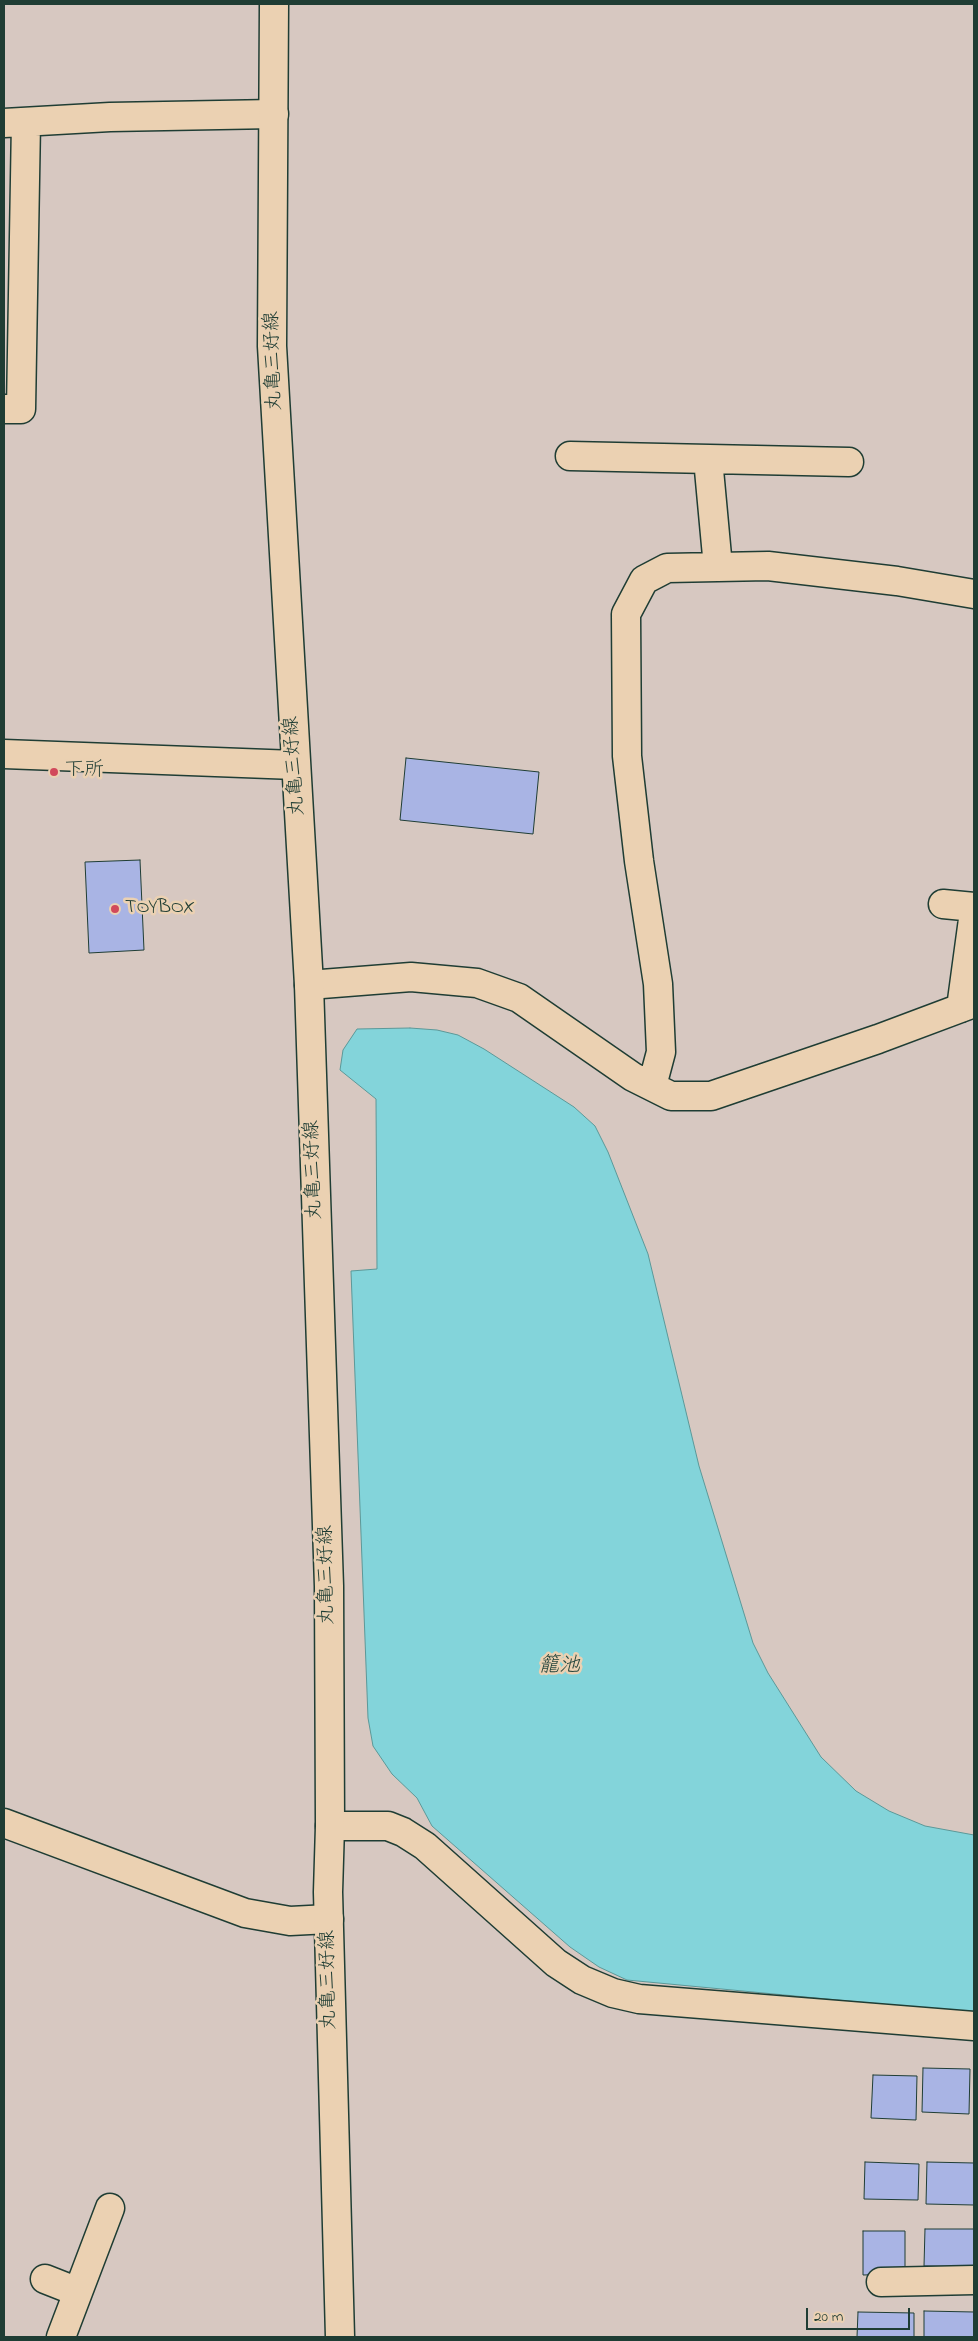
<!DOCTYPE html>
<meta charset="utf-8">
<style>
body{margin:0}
#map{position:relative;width:978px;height:2341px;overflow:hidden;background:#d7c8c1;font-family:"Indie Flower",sans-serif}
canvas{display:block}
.frame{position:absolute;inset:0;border:5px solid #1f3d34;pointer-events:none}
.scale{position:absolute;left:806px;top:2308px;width:104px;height:22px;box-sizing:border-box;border:2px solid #1f3d34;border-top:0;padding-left:6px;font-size:15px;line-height:18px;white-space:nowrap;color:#1f3d34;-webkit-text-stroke:4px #ebd1b2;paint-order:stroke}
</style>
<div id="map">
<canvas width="978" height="2341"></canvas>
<div class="frame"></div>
<div class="scale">20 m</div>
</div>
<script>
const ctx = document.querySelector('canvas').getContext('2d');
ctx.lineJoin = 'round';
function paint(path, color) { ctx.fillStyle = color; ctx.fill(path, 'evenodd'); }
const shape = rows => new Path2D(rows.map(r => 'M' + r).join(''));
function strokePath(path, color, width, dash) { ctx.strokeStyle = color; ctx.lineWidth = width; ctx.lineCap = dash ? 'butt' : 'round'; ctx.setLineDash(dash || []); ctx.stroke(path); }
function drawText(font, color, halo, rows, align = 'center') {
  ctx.font = font + ' "Indie Flower","Klee One",sans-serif'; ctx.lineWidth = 5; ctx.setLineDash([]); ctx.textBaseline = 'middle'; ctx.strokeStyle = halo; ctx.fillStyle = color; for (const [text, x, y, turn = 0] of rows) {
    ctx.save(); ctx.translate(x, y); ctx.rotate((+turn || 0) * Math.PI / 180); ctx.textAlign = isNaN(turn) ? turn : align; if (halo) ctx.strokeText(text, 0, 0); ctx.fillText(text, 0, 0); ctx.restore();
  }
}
const water = shape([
 [410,1028,437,1030,458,1035,484,1049,574,1107,595,1126,608,1152,648,1254,699,1466,753,1643,768,1673,821,1757,856,1791,889,1811,925,1826,974,1835,974,2013,627,1980,599,1967,570,1947,432,1826,417,1798,392,1774,373,1746,368,1718,351,1271,377,1269,376,1099,340,1070,343,1050,357,1029,410,1028]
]);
const building = shape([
 [406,758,539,772,533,834,400,820,406,758],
 [140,860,144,950,89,953,85,862,140,860],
 [923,2068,970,2069,969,2114,922,2112,923,2068],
 [873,2075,917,2076,916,2120,871,2118,873,2075],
 [865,2162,919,2164,918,2200,864,2199,865,2162],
 [927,2162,974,2163,974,2205,926,2204,927,2162],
 [925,2229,974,2229,974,2267,924,2266,925,2229],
 [863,2231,905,2231,905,2274,863,2275,863,2231],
 [924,2311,974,2312,974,2337,924,2337,924,2311],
 [858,2312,914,2313,914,2337,857,2337,858,2312]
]);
const street = shape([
 [4,123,110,117,274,114],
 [4,409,21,409,26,122],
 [570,456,849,462],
 [708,459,718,567],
 [943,904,974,907],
 [309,985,411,977,477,983,519,998,633,1077,671,1096,711,1096,878,1039,974,1003],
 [961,1008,974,912],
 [652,1086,661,1052,658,984,639,861,627,756,626,614,644,580,667,568,768,566,897,581,974,594],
 [4,1823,245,1913,290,1921,329,1919],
 [330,1826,388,1826,403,1832,425,1846,556,1963,582,1980,613,1993,639,1999,974,2026],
 [45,2279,78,2292],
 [881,2282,974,2280],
 [61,2337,110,2208]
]);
const secondary = shape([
 [4,754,295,765]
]);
const primary = shape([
 [274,4,272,346,309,985,329,1586,330,1826,328,1892,340,2337]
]);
const markers = [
 [54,772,5,"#d1495b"],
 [115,909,5,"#d1495b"]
];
const streetNames = [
 ["丸亀三好線",275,361,-92],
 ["丸亀三好線",296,766,-94],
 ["丸亀三好線",315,1170,-92],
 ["丸亀三好線",328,1575,-91],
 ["丸亀三好線",330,1980,-91]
];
const poiNames = [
 ["下所",64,772],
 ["TOYBOX",125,909]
];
const waterNames = [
 ["籠池",559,1668]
];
paint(water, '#83d4da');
strokePath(water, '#5b9898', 1);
paint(building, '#a9b4e4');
strokePath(building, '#1f3d34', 1);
strokePath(street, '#1f3d34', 31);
strokePath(secondary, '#1f3d34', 31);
strokePath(primary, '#1f3d34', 31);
strokePath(street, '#ebd1b2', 28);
strokePath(secondary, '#ebd1b2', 28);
strokePath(primary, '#ebd1b2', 28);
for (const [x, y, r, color] of markers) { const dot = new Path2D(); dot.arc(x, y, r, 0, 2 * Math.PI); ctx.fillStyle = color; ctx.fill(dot); strokePath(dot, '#ebd1b2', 2); }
drawText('20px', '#1f3d34', '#ebd1b2', streetNames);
drawText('20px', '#1f3d34', '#ebd1b2', poiNames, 'left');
drawText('italic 21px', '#24453c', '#ebd1b2', waterNames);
</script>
